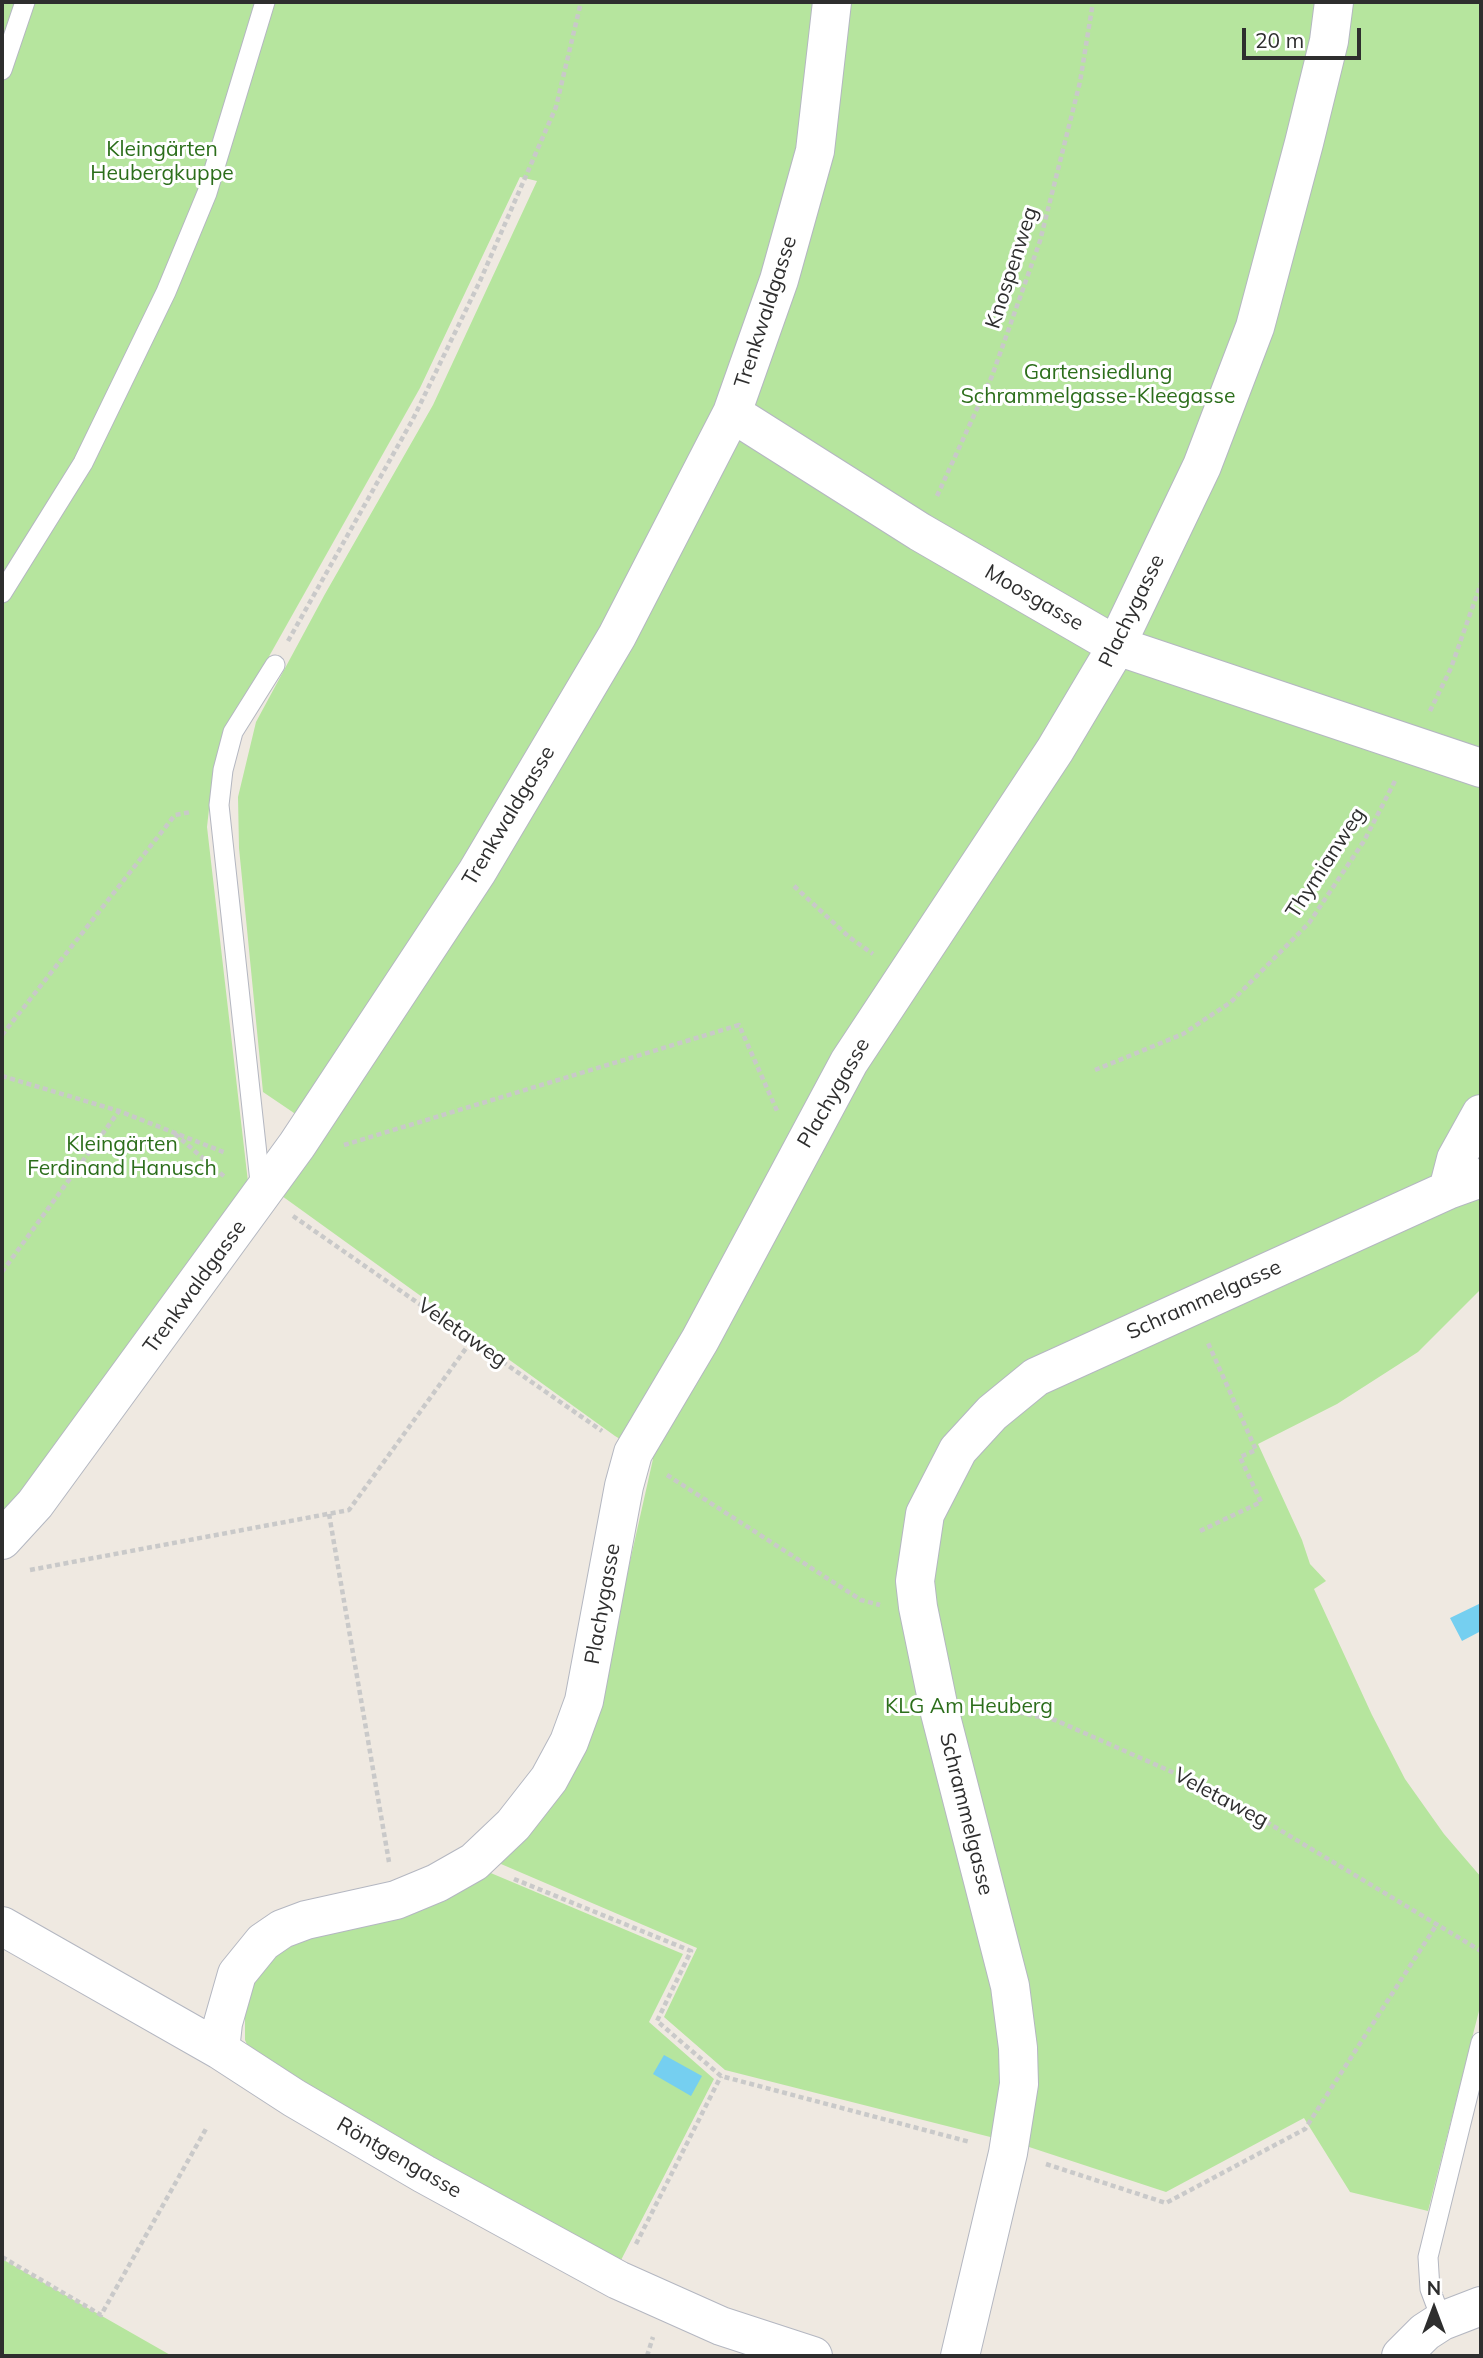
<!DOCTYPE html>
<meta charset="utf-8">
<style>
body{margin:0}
#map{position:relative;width:1483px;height:2358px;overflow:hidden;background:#efe9e1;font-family:Mulish,sans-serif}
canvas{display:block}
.frame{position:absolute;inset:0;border:4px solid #2e2e2e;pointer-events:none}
.north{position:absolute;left:1399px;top:2274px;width:70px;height:70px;-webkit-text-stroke:5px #fff;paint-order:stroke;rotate:0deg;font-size:19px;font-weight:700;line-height:28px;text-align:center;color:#2e2e2e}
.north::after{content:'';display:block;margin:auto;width:24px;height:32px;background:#2e2e2e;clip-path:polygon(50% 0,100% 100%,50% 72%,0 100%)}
.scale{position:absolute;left:1242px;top:28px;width:119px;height:32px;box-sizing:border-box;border:4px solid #2e2e2e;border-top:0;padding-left:9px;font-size:21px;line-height:24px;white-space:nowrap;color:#2e2e2e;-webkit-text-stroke:5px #fff;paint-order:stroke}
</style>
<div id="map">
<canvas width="1483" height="2358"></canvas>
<div class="frame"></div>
<div class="north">N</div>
<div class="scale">20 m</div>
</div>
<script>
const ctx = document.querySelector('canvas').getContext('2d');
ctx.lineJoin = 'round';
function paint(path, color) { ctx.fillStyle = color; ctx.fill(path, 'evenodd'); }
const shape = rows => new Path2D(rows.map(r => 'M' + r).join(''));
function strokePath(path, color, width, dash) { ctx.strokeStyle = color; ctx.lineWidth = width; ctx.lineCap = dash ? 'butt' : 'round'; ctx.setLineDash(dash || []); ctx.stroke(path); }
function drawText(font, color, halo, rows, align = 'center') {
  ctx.font = font + ' Mulish,sans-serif'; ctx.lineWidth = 6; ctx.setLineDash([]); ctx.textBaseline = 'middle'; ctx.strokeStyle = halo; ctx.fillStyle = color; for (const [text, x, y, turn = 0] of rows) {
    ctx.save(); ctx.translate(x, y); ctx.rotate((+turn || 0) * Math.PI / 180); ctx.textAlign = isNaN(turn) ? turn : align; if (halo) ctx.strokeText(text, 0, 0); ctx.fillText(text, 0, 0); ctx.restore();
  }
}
const green = shape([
 [2,2,1481,2,1481,1289,1418,1352,1337,1404,1258,1444,1302,1540,1310,1564,1326,1581,1314,1589,1372,1715,1405,1779,1444,1834,1481,1877,1481,2003,1428,2211,1350,2192,1304,2118,1166,2192,1026,2146,725,2070,664,2017,697,1948,494,1861,593,1726,653,1459,615,1436,282,1196,325,1134,263,1092,239,848,238,797,256,722,325,594,433,405,537,181,520,177,420,388,267,660,211,791,207,827,248,1182,2,1520],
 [486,1871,683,1954,649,2022,714,2079,619,2264,493,2194,249,2049,245,2040,245,1999,271,1954],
 [2,2259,172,2356,2,2356]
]);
const water = shape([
 [1481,1603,1481,1631,1462,1641,1450,1618],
 [664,2055,702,2076,691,2096,653,2074]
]);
const path = shape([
 [937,496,992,376,1040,241,1080,82,1093,2],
 [288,641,413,419,480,281,556,107,581,2],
 [1430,711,1451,668,1481,583],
 [794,886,849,937,873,954],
 [2,1035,175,815,191,812],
 [1095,1070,1183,1034,1231,1002,1309,923,1364,841,1396,779],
 [2,1076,119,1111,226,1153],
 [175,1134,226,1178],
 [344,1145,739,1025,778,1113],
 [293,1216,602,1431],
 [2,1272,119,1111],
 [667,1475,861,1600,880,1605],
 [329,1514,389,1862],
 [1200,1531,1261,1502,1240,1457,1256,1450,1208,1343],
 [30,1570,349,1510,472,1340],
 [977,1704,1055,1720,1215,1791,1481,1951],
 [514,1879,691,1951,657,2021,721,2076,970,2142],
 [1046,2164,1166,2203,1305,2129,1437,1924],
 [636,2244,721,2076],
 [2,2257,101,2315,207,2127],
 [647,2356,653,2337]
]);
const lane = shape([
 [2,70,25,2],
 [2,593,83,463,166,292,207,193,265,2],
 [261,1191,219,805,223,770,233,732,275,665],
 [1442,2321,1430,2289,1428,2257,1481,2042]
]);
const street = shape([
 [732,413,920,532,1117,646,1481,768],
 [1448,1190,1456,1159,1481,1114],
 [2,1540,35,1504,297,1145,477,872,617,636,732,413,779,280,815,151,832,2],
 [2,1926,220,2050,294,2098,424,2174,618,2280,721,2326,813,2356],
 [220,2050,223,2023,237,1974,263,1942,282,1929,306,1920,396,1900,437,1883,474,1862,513,1825,549,1779,569,1742,584,1701,624,1486,633,1453,700,1340,849,1062,1055,750,1111,656,1202,466,1255,327,1304,143,1329,41,1334,2],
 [960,2356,1008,2153,1019,2084,1018,2048,1010,1986,939,1709,918,1607,915,1581,925,1514,958,1450,992,1413,1036,1377,1448,1190,1481,1178],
 [1401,2356,1425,2332,1442,2321,1481,2306]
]);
const parkNames = [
 ["Kleingärten",162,150],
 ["Heubergkuppe",162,174],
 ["Gartensiedlung",1098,373],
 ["Schrammelgasse-Kleegasse",1098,397],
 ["Kleingärten",122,1145],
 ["Ferdinand Hanusch",122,1169],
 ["KLG Am Heuberg",969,1707]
];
const streetNames = [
 ["Knospenweg",1012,268,-72],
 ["Trenkwaldgasse",766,312,-72],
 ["Moosgasse",1034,598,30],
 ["Plachygasse",1132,611,-64],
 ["Trenkwaldgasse",509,816,-59],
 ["Thymianweg",1326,863,-57],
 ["Plachygasse",834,1093,-60],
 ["Trenkwaldgasse",195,1287,-54],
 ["Schrammelgasse",1204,1300,-24],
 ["Veletaweg",462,1333,35],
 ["Plachygasse",603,1604,-80],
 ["Veletaweg",1221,1798,28],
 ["Schrammelgasse",966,1814,76],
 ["Röntgengasse",399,2158,30]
];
paint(green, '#b6e59e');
paint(water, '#75cff0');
strokePath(lane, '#b4b7c1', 21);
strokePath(street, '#b4b7c1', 40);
strokePath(path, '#c9c9c9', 4.5, [5, 3.5]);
strokePath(lane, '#fff', 19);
strokePath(street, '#fff', 38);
drawText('21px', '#2c6e1b', '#fff', parkNames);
drawText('21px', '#2e2e2e', '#fff', streetNames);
</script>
